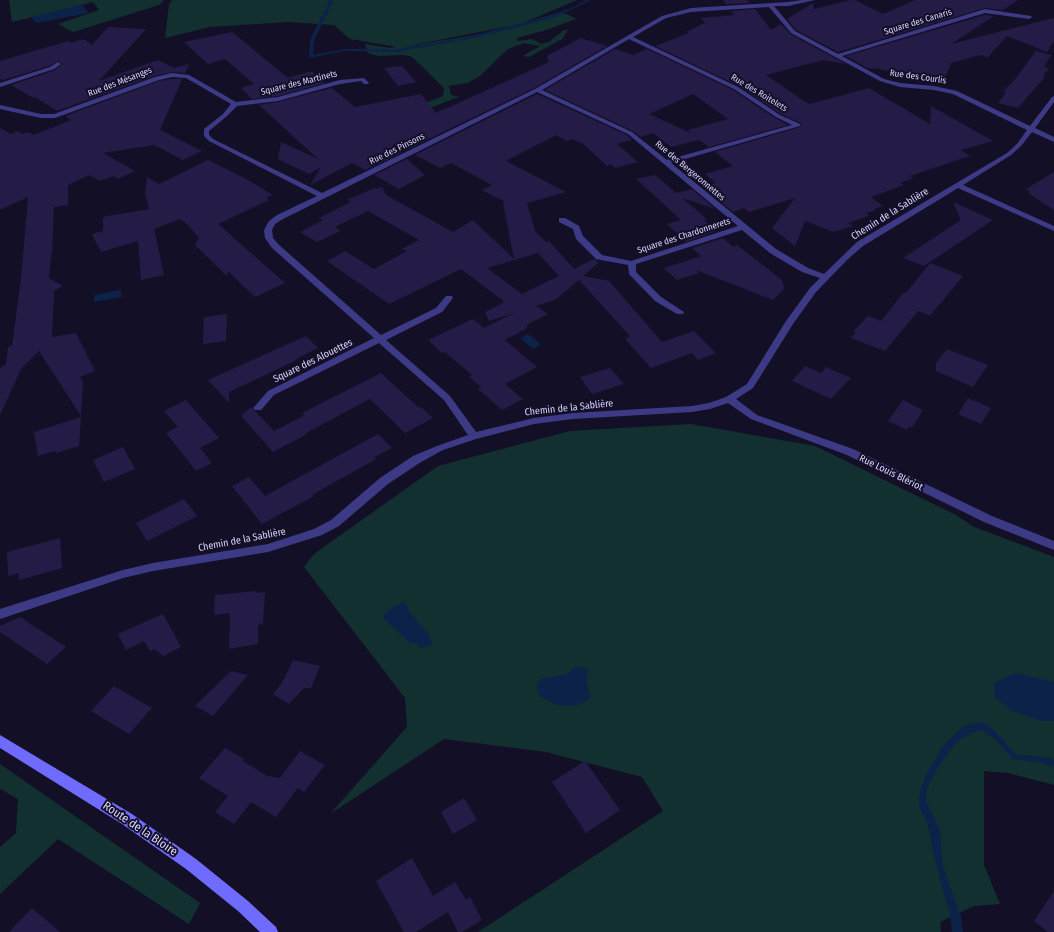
<!DOCTYPE html>
<meta charset="utf-8">
<style>
body{margin:0}
canvas{display:block;background:#130f26}
</style>
<canvas width="1054" height="932"></canvas>
<script>
const ctx = document.querySelector('canvas').getContext('2d');
ctx.lineJoin = 'round';
function paint(path, color) { ctx.fillStyle = color; ctx.fill(path, 'evenodd'); }
const shape = rows => new Path2D(rows.map(r => 'M' + r).join(''));
function drawText(font, color, halo, rows, align = 'center') {
  ctx.font = font + ' "Fira Sans Condensed",sans-serif'; ctx.lineWidth = 4; ctx.setLineDash([]); ctx.textBaseline = 'middle'; ctx.strokeStyle = halo; ctx.fillStyle = color; for (const [text, x, y, turn = 0] of rows) {
    ctx.save(); ctx.translate(x, y); ctx.rotate((+turn || 0) * Math.PI / 180); ctx.textAlign = isNaN(turn) ? turn : align; if (halo) ctx.strokeText(text, 0, 0); ctx.fillText(text, 0, 0); ctx.restore();
  }
}
const green = shape([
 [9,0,164,0,159,5,73,32,58,24,99,10,93,2,12,22],
 [172,0,577,0,523,23,557,13,567,14,576,19,546,30,517,38,518,41,532,39,541,44,549,42,564,30,568,30,562,39,529,57,523,56,540,46,524,43,508,49,480,76,468,83,449,86,451,95,459,97,425,110,415,107,443,96,444,88,412,57,405,55,378,56,368,53,365,44,390,48,397,47,350,39,334,25,288,22,210,27,165,38,169,4],
 [510,26,481,34,403,47],
 [691,424,815,446,956,515,974,527,1054,557,1054,785,1008,773,984,771,984,865,1000,904,974,906,940,922,941,932,478,932,663,811,642,777,546,752,444,739,330,814,407,727,405,698,304,567,314,554,438,466,570,431],
 [0,764,200,903,189,924,58,839,0,894,0,847,16,833,18,799,0,789]
]);
const water = shape([
 [330,0,334,0,314,40,313,55,346,49,398,49,468,37,546,17,574,7,586,0,591,0,553,18,479,37,397,52,345,51,309,58,310,40],
 [82,5,89,13,36,23,31,17],
 [121,290,121,297,94,302,94,295],
 [528,334,541,344,533,349,520,338],
 [403,602,407,605,408,610,430,636,432,645,420,648,418,644,410,643,382,617,390,609],
 [576,666,589,669,586,680,589,692,590,697,587,701,574,706,563,706,557,705,540,696,537,688,538,681,541,679,567,674],
 [1016,673,1054,682,1054,721,1042,721,1013,711,995,698,994,683],
 [981,722,990,726,1017,755,1047,757,1054,760,1054,767,1043,763,1013,759,995,739,982,730,971,733,961,739,955,745,941,763,930,782,927,790,926,801,940,830,943,866,961,917,963,932,952,932,950,915,934,857,928,825,919,807,919,795,926,774,942,747,961,728,969,724]
]);
const building = shape([
 [723,0,747,0,750,3,726,4],
 [851,0,855,0,883,14,915,0,1018,0,1003,10,985,8,838,52,796,30,787,19,813,3,814,9],
 [755,9,771,30,781,24,790,34,846,64,823,60,766,75,807,103,810,104,869,88,930,124,931,106,993,141,961,150,970,156,910,176,914,178,900,183,904,185,871,197,883,206,874,209,876,210,866,213,869,216,848,223,853,226,834,232,805,221,795,246,772,228,795,198,749,212,744,208,733,212,702,186,716,183,705,174,733,166,715,152,800,127,801,123,781,114,739,86,655,46,689,33,686,32,705,23,701,18,734,15,731,11],
 [985,15,994,16,951,44,1054,18,1054,41,1047,52,1007,36,987,58,983,55,976,56,951,63,943,82,874,68,873,69,867,68,846,56],
 [108,27,146,29,99,81,158,60,174,68,189,64,185,73,172,72,154,76,57,111,35,97,33,98,11,85,55,70,62,64,59,61,49,66,3,80,0,79,0,61,68,41,70,43,84,39,92,45],
 [232,32,288,78,311,71,325,83,278,96,252,99,241,88,254,84,225,59,208,64,184,42],
 [581,38,607,46,534,88,406,150,394,144,393,145,401,153,365,170,352,163,310,185,321,167,309,174,278,159,281,142,318,159,259,105,278,102,332,88,355,107,421,94,436,113,549,62,547,56],
 [615,49,633,55,647,49,733,90,775,118,788,125,709,147,699,140,671,147,653,133,641,137,633,131,545,90],
 [693,94,728,119,688,130,691,133,649,114],
 [1036,51,1051,55,1044,67,1049,68,1043,77,1045,77,1018,108,998,103,1006,93,1003,92,1016,78],
 [402,66,416,82,398,86,384,68],
 [172,79,182,79,160,130,202,151,183,160,154,145,103,153,135,171,118,179,113,176,100,181,89,175,68,185,68,205,54,207,52,254,51,255,49,278,63,286,54,291,52,337,76,333,95,371,80,377,83,382,81,416,39,351,21,369,0,415,0,368,6,364,8,347,12,346,21,279,28,197,0,210,0,128,11,134,17,131,22,134,27,132,34,135,71,120,65,116,159,81],
 [537,94,627,135,632,140,617,144,638,162,615,168,611,164,607,166,582,143,571,139,567,141,556,135,506,161,566,192,527,203,535,231,546,242,549,241,574,269,594,259,597,261,598,263,583,276,609,281,662,342,694,331,716,353,698,360,692,353,651,368,625,339,630,336,579,280,555,300,536,306,548,314,528,324,526,329,505,340,537,367,505,384,523,399,502,410,478,389,481,387,469,377,472,375,445,352,442,353,428,340,473,319,484,328,514,313,489,321,485,312,505,302,461,269,389,304,327,261,345,251,374,269,407,251,402,249,419,240,368,211,335,227,340,231,317,242,300,232,323,220,319,218,351,202,347,200,374,188,376,189,382,187,386,195,453,232,473,220,514,259,503,203,505,202,482,190,492,185,451,163,440,168,415,155],
 [538,253,559,276,522,294,487,268],
 [407,159,425,175,399,189,374,175],
 [208,160,248,180,273,195,266,198,269,200,218,224,285,283,255,297,228,271,227,276,195,245,199,238,187,224,180,219,154,229,164,275,141,280,138,241,101,252,92,234,103,231,103,217,149,209,145,193,147,177,159,184],
 [1054,172,1054,210,1028,193,1031,192,1026,189],
 [655,175,676,193,692,189,715,209,682,198,707,219,704,220,716,231,686,242,667,224,681,220,636,179],
 [953,202,993,220,924,266,903,258,961,220],
 [723,238,733,247,737,245,782,280,784,289,773,300,696,270,699,273,677,280,664,268,701,256,692,248],
 [930,263,963,276,930,316,918,311,885,351,851,338,856,333,853,332,868,316,881,321,904,292,906,293],
 [227,314,226,341,203,344,204,317],
 [306,336,318,348,296,359,297,360,229,392,229,403,208,380],
 [947,349,988,365,973,387,936,371,936,363],
 [805,366,821,373,826,367,851,378,831,399,792,381],
 [610,368,624,384,592,394,580,377],
 [381,373,419,408,421,407,433,418,405,433,370,399,306,433,307,434,273,452,241,416,251,407,274,431,305,415,302,413],
 [968,398,991,408,981,424,958,414],
 [186,400,219,438,200,448,212,463,196,471,166,433,178,427,164,411],
 [903,400,923,410,912,428,909,427,907,430,888,421],
 [81,417,79,446,56,453,55,451,38,456,34,432],
 [378,434,392,448,374,457,376,459,312,495,314,496,262,524,232,486,249,477,265,496],
 [123,447,135,469,104,482,93,460],
 [184,499,197,516,147,541,136,523],
 [60,538,62,568,19,580,19,573,8,576,7,552],
 [256,591,256,593,265,592,263,624,258,625,258,644,229,649,230,613,214,615,215,595],
 [163,614,181,647,163,656,155,649,150,651,144,641,126,650,118,634],
 [20,617,66,647,47,664,0,632,0,626],
 [293,660,320,666,311,688,304,688,289,704,273,694,282,683],
 [231,671,248,675,213,716,195,706],
 [114,686,152,708,129,734,91,711],
 [225,748,244,759,243,761,267,776,280,778,300,751,325,765,304,792,298,788,276,817,251,802,234,824,215,812,228,796,199,778],
 [585,761,620,810,586,833,552,782],
 [464,798,477,820,453,834,441,812],
 [412,858,433,896,455,882,466,900,470,897,482,920,462,932,458,932,448,912,416,932,404,932,376,881],
 [1054,891,1054,932,1048,932,1034,921],
 [32,908,60,932,9,932]
]);
const street = shape([
 [802,0,815,0,788,6,774,6,795,31,838,54,985,9,1031,16,1032,17,1029,19,985,13,842,56,884,79,900,83,934,86,957,91,1030,126,1052,97,1054,96,1054,102,1035,128,1054,137,1054,142,1032,132,1021,146,1011,155,963,185,1054,226,1054,231,958,188,863,246,848,259,816,292,793,324,753,388,736,399,757,415,853,449,992,516,1054,541,1054,550,984,522,847,455,751,419,728,403,710,409,692,412,573,419,534,424,476,439,443,450,421,462,388,484,339,526,322,535,268,552,153,571,123,578,0,619,0,609,123,570,153,563,268,544,314,529,331,520,380,478,413,456,437,446,468,435,444,400,379,343,274,395,261,410,255,410,253,408,255,406,268,391,374,338,272,248,265,238,264,230,269,221,277,215,317,196,209,141,204,136,204,129,223,114,231,104,186,78,172,77,159,80,55,118,41,118,0,109,0,105,41,114,54,114,155,77,172,73,189,75,236,102,278,97,340,80,364,78,369,83,368,84,364,84,361,81,340,84,278,101,237,106,227,116,209,131,209,135,213,139,322,193,535,89,662,16,691,8,788,2,802,0],
 [769,7,791,33,880,81,900,87,934,90,953,94,1027,130,1017,144,1007,153,857,242,824,274,808,268,776,249,671,163,800,126,800,124,780,115,738,87,633,37,666,18,691,12,769,7],
 [629,39,734,89,776,117,792,125,667,160,632,132,542,90,629,39],
 [537,92,628,134,738,226,631,261,602,255,583,236,579,226,565,218,559,218,559,222,573,229,576,239,596,259,628,265,629,274,655,301,677,314,683,314,684,312,661,297,636,272,636,264,742,230,770,253,802,272,820,278,810,288,786,321,747,384,726,397,709,403,692,406,573,413,534,418,476,432,450,396,386,340,442,312,453,298,452,296,446,296,436,308,381,335,278,244,273,238,272,230,275,224,283,219,537,92],
 [58,62,61,64,54,69,0,87,0,83,50,67,58,62]
]);
const secondary = shape([
 [0,735,132,814,196,859,248,901,276,927,278,932,260,932,238,911,186,869,122,824,0,748,0,735]
]);
const farStreetnames = [
 ["Square des Canaris",918,22,-17],
 ["Rue des Courlis",918,77,8],
 ["Rue des Mésanges",120,82,-21],
 ["Square des Martinets",299,83,-14],
 ["Rue des Roitelets",759,93,31],
 ["Rue des Pinsons",397,149,-26],
 ["Rue des Bergeronnettes",690,171,40],
 ["Square des Chardonnerets",684,236,-18]
];
const streetNames = [
 ["Chemin de la Sablière",890,214,-32],
 ["Square des Alouettes",313,361,-26],
 ["Chemin de la Sablière",569,408,-6],
 ["Rue Louis Blériot",891,473,26],
 ["Chemin de la Sablière",242,540,-11]
];
const nearStreetnames = [
 ["Route de la Bloire",140,829,34]
];
paint(green, '#12302f');
paint(water, '#0c2248');
paint(building, '#241b47');
paint(street, '#3d3a85');
paint(secondary, '#6f6bff');
drawText('9px', '#d9d4ff', '#130f26', farStreetnames);
drawText('10px', '#d9d4ff', '#130f26', streetNames);
drawText('12px', '#d9d4ff', '#130f26', nearStreetnames);
</script>
